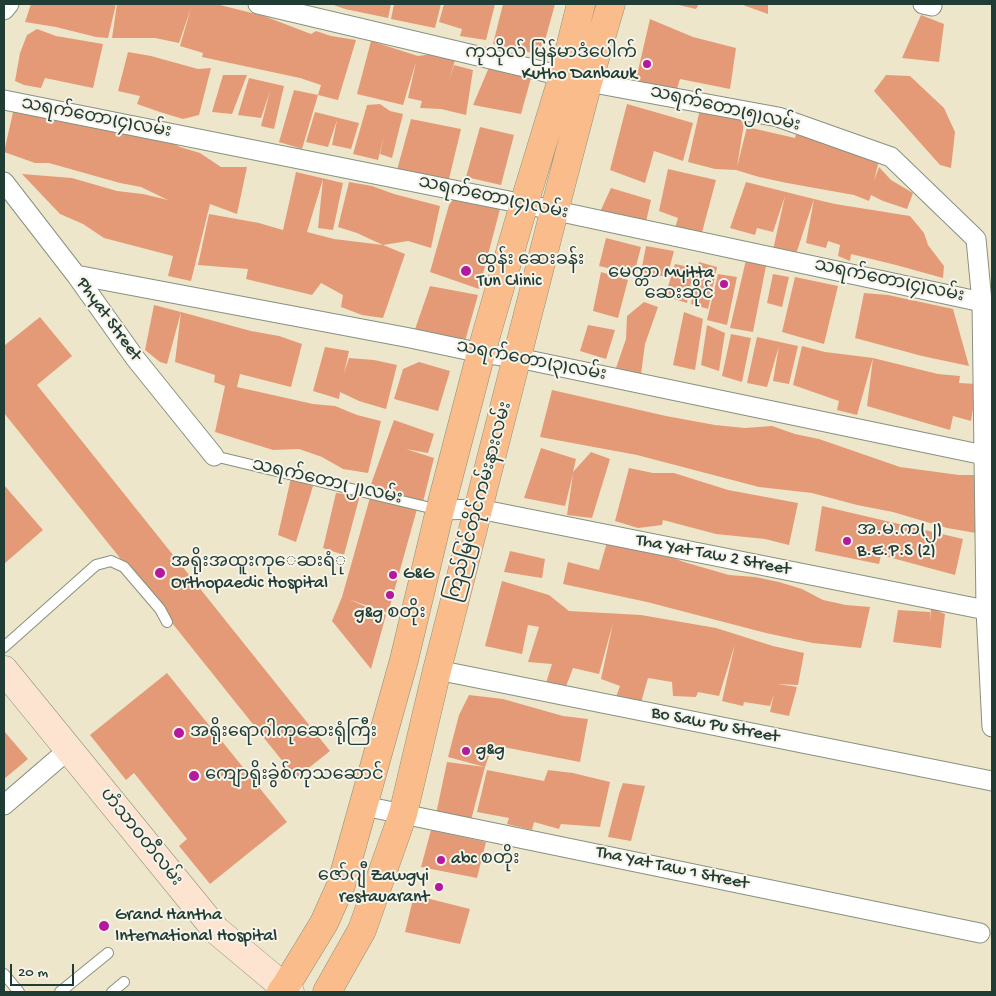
<!DOCTYPE html>
<meta charset="utf-8">
<style>
body{margin:0}
#map{position:relative;width:996px;height:996px;overflow:hidden;background:#eee6ca;font-family:"Gochi Hand",sans-serif}
canvas{display:block}
.frame{position:absolute;inset:0;border:5px solid #1f3d34;pointer-events:none}
.scale{position:absolute;left:10px;top:964px;width:64px;height:22px;box-sizing:border-box;border:2px solid #1f3d34;border-top:0;padding-left:6px;font-size:15px;line-height:18px;white-space:nowrap;color:#1f3d34;-webkit-text-stroke:4px #f7f3e8;paint-order:stroke}
</style>
<div id="map">
<canvas width="996" height="996"></canvas>
<div class="frame"></div>
<div class="scale">20 m</div>
</div>
<script>
const ctx = document.querySelector('canvas').getContext('2d');
ctx.lineJoin = 'round';
function paint(path, color) { ctx.fillStyle = color; ctx.fill(path, 'evenodd'); }
const shape = rows => new Path2D(rows.map(r => 'M' + r).join(''));
function strokePath(path, color, width, dash) { ctx.strokeStyle = color; ctx.lineWidth = width; ctx.lineCap = dash ? 'butt' : 'round'; ctx.setLineDash(dash || []); ctx.stroke(path); }
function drawText(font, color, halo, rows, align = 'center') {
  ctx.font = font + ' "Gochi Hand","Noto Sans Myanmar",sans-serif'; ctx.lineWidth = 4; ctx.setLineDash([]); ctx.textBaseline = 'middle'; ctx.strokeStyle = halo; ctx.fillStyle = color; for (const [text, x, y, turn = 0] of rows) {
    ctx.save(); ctx.translate(x, y); ctx.rotate((+turn || 0) * Math.PI / 180); ctx.textAlign = isNaN(turn) ? turn : align; if (halo) ctx.strokeText(text, 0, 0); ctx.fillText(text, 0, 0); ctx.restore();
  }
}
const building = shape([
 [31,4,116,4,108,38,96,37,56,27,25,22],
 [117,4,216,4,264,16,311,34,316,31,331,36,356,40,338,100,318,95,302,149,279,142,294,90,318,95,321,85,300,78,202,57,203,53,180,46,191,8,179,43,155,38,112,38],
 [331,4,391,4,388,18,345,9],
 [394,4,441,4,435,28,391,19],
 [444,4,495,4,486,40,460,36,462,29,439,22],
 [503,4,555,4,541,55,493,44],
 [674,4,699,4,696,9],
 [743,4,768,4,768,14,743,5],
 [921,15,944,24,939,62,902,58],
 [650,19,693,37,736,48,730,89,680,79,676,92,634,88],
 [37,29,56,36,103,44,93,88,45,78,41,88,24,85,15,81,20,53,27,35],
 [371,41,418,56,433,54,455,60,448,84,454,65,473,70,466,115,441,109,420,108,422,101,408,98,416,62,403,105,357,94],
 [128,52,151,56,198,69,211,68,199,115,183,119,160,112,137,104,140,96,118,91],
 [490,65,531,78,521,114,473,105],
 [223,75,247,75,232,114,212,112],
 [886,75,910,76,944,108,955,132,951,168,940,165,874,91],
 [249,78,284,86,274,129,261,126,270,91,261,118,238,115],
 [380,104,390,111,403,114,392,158,380,154,384,136,378,160,353,154,367,105],
 [627,104,693,123,683,161,654,151,645,183,610,170],
 [14,108,157,134,180,147,200,153,221,167,247,167,237,214,210,204,191,281,168,276,173,256,104,238,83,224,60,214,22,174,72,178,117,191,143,194,168,200,141,187,120,183,49,163,35,163,4,152],
 [700,109,745,117,737,167,747,127,795,138,796,134,822,138,879,160,874,181,879,167,891,180,913,193,907,209,883,201,871,195,869,201,854,195,787,183,759,177,736,170,715,169,688,162],
 [315,112,359,123,351,149,332,145,337,120,328,147,306,142],
 [411,119,461,129,449,179,397,170],
 [480,127,514,135,501,185,466,177],
 [668,169,716,180,701,236,675,228,678,218,659,211],
 [296,172,343,183,333,230,318,228,323,179,307,232,334,239,383,245,405,254,383,318,362,315,341,307,343,295,321,283,312,295,246,279,248,269,198,265,209,214,259,223,283,230],
 [349,182,372,186,394,194,440,206,431,248,408,241,383,245,357,233,338,227],
 [746,182,814,199,835,204,910,216,924,233,928,245,944,266,943,278,896,265,851,254,850,261,838,256,840,245,828,241,826,248,806,243,814,199,796,254,773,250,785,196,773,232,757,228,755,235,730,228],
 [611,188,651,200,645,226,599,214],
 [455,197,500,209,479,289,430,272,449,205],
 [606,238,641,247,634,274,599,266],
 [646,246,674,251,667,277,641,272],
 [746,260,766,266,753,332,730,328],
 [699,262,717,267,708,309,691,304],
 [675,264,694,268,687,303,665,296],
 [601,272,628,280,618,318,593,311],
 [718,274,737,277,727,325,707,320],
 [773,274,789,277,782,307,767,303],
 [795,277,838,286,824,344,782,332],
 [430,286,478,295,465,341,413,335],
 [864,293,888,295,953,309,969,366,922,356,855,338],
 [644,302,658,307,645,344,641,374,616,368,626,339,627,316],
 [154,305,181,312,167,364,160,362,145,350],
 [181,312,251,331,279,336,302,344,291,387,240,374,237,387,313,404,335,406,357,415,381,421,368,473,343,469,322,457,299,449,273,450,215,432,225,386,214,382,215,375,175,362],
 [684,312,703,319,695,370,673,365],
 [40,317,72,356,37,385,330,751,296,778,4,413,4,344,5,345],
 [588,325,615,330,606,359,580,351],
 [707,325,725,333,719,371,701,365],
 [731,334,751,338,742,382,722,376],
 [757,337,798,346,789,384,773,381,779,346,767,387,747,383],
 [802,346,825,352,873,358,857,415,837,410,839,401,793,385],
 [325,347,349,351,344,373,349,358,374,360,397,365,386,409,359,401,340,392,339,399,313,391],
 [873,358,938,374,960,376,959,383,977,384,971,421,953,416,950,430,867,406],
 [419,362,450,371,438,411,394,399,403,369],
 [552,390,666,416,715,425,745,428,772,426,795,434,819,439,900,467,959,475,976,475,976,533,947,528,893,512,857,505,812,493,759,487,637,455,540,437],
 [394,420,434,434,428,453,406,449,434,458,422,506,370,487],
 [541,448,576,459,573,472,591,452,610,459,592,518,567,515,573,474,565,506,524,498],
 [629,468,653,473,674,473,728,490,798,503,789,545,765,539,716,534,663,520,662,525,638,528,615,521],
 [291,478,313,486,296,542,278,535],
 [4,485,43,530,4,564],
 [336,493,360,495,344,555,323,548],
 [371,494,417,509,388,613,348,599,386,615,371,669,332,621,342,597],
 [822,506,963,539,955,575,881,555,879,564,815,551],
 [607,542,658,552,684,562,729,575,755,577,779,582,802,589,823,600,846,605,870,607,861,648,813,643,766,633,647,602,563,584,568,562,599,570],
 [510,551,545,559,542,578,504,572],
 [502,581,549,595,569,611,641,615,716,628,773,646,804,653,798,685,778,684,797,687,789,716,770,712,774,694,770,706,744,702,743,706,722,701,735,644,719,696,698,692,696,697,673,696,672,682,648,678,640,706,616,697,620,686,601,679,613,623,599,674,573,668,565,689,546,683,552,664,528,662,539,627,528,625,522,654,485,646],
 [931,608,945,614,941,648,893,642,898,610,930,612,930,621],
 [167,673,287,822,210,884,179,846,187,839,134,773,126,780,90,735],
 [469,695,503,699,563,716,588,719,580,762,493,745,485,767,448,757,459,715],
 [4,731,28,759,4,779],
 [447,762,485,767,470,824,436,814],
 [487,770,544,781,548,770,573,773,610,782,600,827,561,824,559,829,534,822,532,830,507,824,509,818,477,812],
 [623,783,645,786,631,841,608,837,619,794],
 [431,830,486,842,477,878,421,867],
 [414,895,470,909,460,944,405,932]
]);
const lane = shape([
 [214,456,439,510],
 [4,647,96,565,111,561,124,567,160,609,167,622],
 [4,974,19,992],
 [60,992,108,953],
 [112,992,124,982]
]);
const street = shape([
 [258,4,588,82,778,117,891,157,976,239,982,302,986,610,992,727],
 [923,4,932,6],
 [4,10,9,4],
 [4,100,524,204,982,302],
 [4,182,76,275,135,358,214,456],
 [76,275,410,338,481,353,518,358,984,455],
 [440,510,479,509,986,610],
 [437,670,992,781],
 [4,805,68,750],
 [364,806,980,933]
]);
const secondary = shape([
 [4,670,216,930,290,992]
]);
const primary = shape([
 [281,992,285,987,324,923,341,885,404,660,440,510,481,353,524,204,563,76,581,4],
 [327,992,362,930,403,814,437,670,554,212,588,82,611,4]
]);
const markers = [
 [647,64,5,"#b5179e"],
 [466,271,6,"#b5179e"],
 [724,284,5,"#b5179e"],
 [847,541,5,"#b5179e"],
 [160,573,6,"#b5179e"],
 [393,575,5,"#b5179e"],
 [390,595,5,"#b5179e"],
 [179,733,6,"#b5179e"],
 [466,751,5,"#b5179e"],
 [194,776,6,"#b5179e"],
 [441,860,5,"#b5179e"],
 [439,887,5,"#b5179e"],
 [104,926,6,"#b5179e"]
];
const poiNames = [
 ["ကုသိုလ် မြန်မာဒံပေါက်",637,54,"right"],
 ["Kutho Danbauk",637,75,"right"],
 ["ထွန်း ဆေးခန်း",477,261],
 ["Tun Clinic",477,282],
 ["မေတ္တာ Myitta",714,274,"right"],
 ["ဆေးဆိုင်",714,295,"right"],
 ["အ.မ.က(၂)",857,531],
 ["B.E.P.S (2)",857,552],
 ["အရိုးအထူးကုေဆးရံု",171,563],
 ["Orthopaedic Hospital",171,584],
 ["G&G",403,575],
 ["g&g စတိုး",390,614,"center"],
 ["အရိုးရောဂါကုဆေးရုံကြီး",190,733],
 ["g&g",476,751],
 ["ကျောရိုးခွဲစ်ကုသဆောင်",205,776],
 ["abc စတိုး",451,860],
 ["ဇော်ဂျီ Zawgyi",429,877,"right"],
 ["restauarant",429,898,"right"],
 ["Grand Hantha",115,916],
 ["International Hospital",115,937]
];
const streetNames = [
 ["သရက်တော(၅)လမ်း",725,110,13],
 ["သရက်တော(၄)လမ်း",96,119,11],
 ["သရက်တော(၄)လမ်း",493,199,12],
 ["သရက်တော(၄)လမ်း",889,282,12],
 ["Phyat Street",108,320,54],
 ["သရက်တော(၃)လမ်း",531,362,11],
 ["သရက်တော(၂)လမ်း",327,483,13],
 ["ကြည်မြင်တိုင်ကမ်းနားလမ်း",481,502,-75],
 ["Tha Yat Taw 2 Street",713,556,11],
 ["Bo Saw Pu Street",715,726,11],
 ["ဟံသာဝတီလမ်း",140,838,51],
 ["Tha Yat Taw 1 Street",672,869,12]
];
paint(building, '#e59a77');
strokePath(lane, '#86927f', 12);
strokePath(street, '#86927f', 21);
strokePath(secondary, '#86927f', 29);
strokePath(primary, '#86927f', 29);
strokePath(lane, '#fff', 10);
strokePath(street, '#fff', 19);
strokePath(secondary, '#fde4d1', 28);
strokePath(primary, '#fabc8b', 28);
for (const [x, y, r, color] of markers) { const dot = new Path2D(); dot.arc(x, y, r, 0, 2 * Math.PI); ctx.fillStyle = color; ctx.fill(dot); strokePath(dot, '#f7f3e8', 2); }
drawText('18px', '#1f3d34', '#f7f3e8', poiNames, 'left');
drawText('18px', '#1f3d34', '#f7f3e8', streetNames);
</script>
